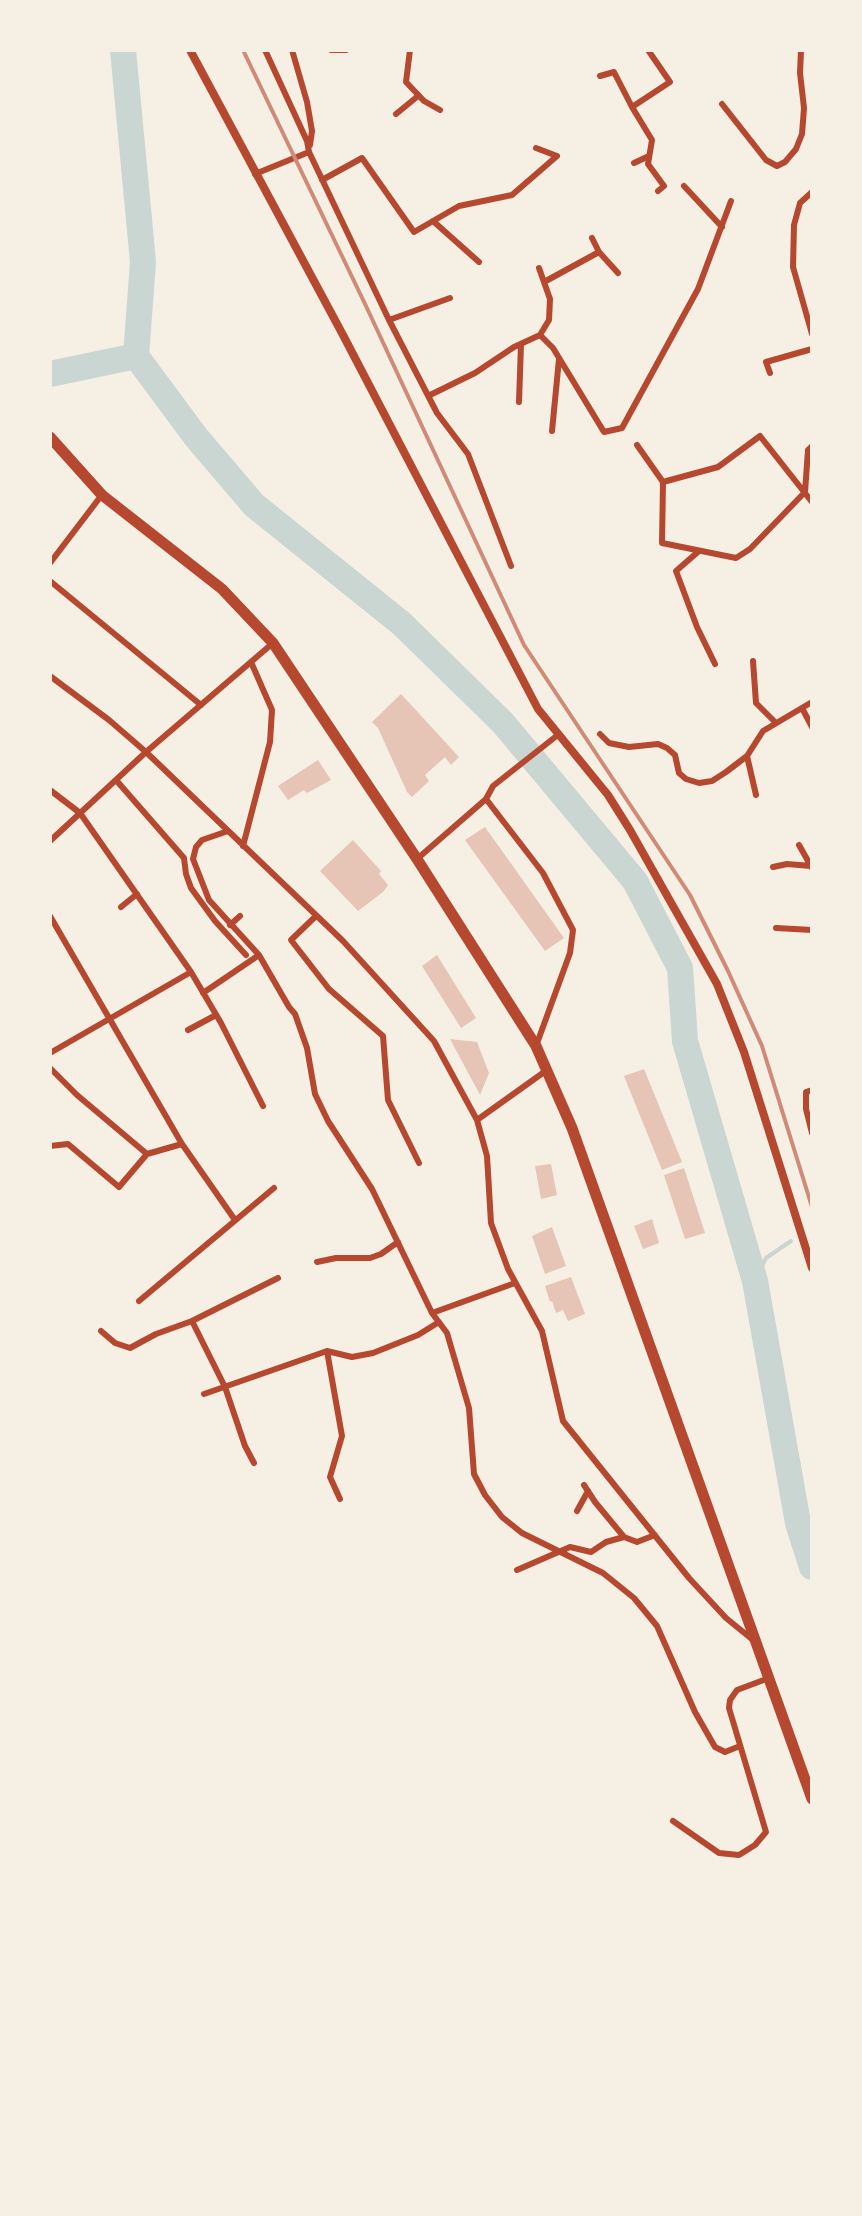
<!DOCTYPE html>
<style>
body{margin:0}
#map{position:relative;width:862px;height:2216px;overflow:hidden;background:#f6efe4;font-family:Mulish,sans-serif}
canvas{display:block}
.frame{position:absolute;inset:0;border:52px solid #f6efe4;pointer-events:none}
</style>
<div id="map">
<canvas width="862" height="2216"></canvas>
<div class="frame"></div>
</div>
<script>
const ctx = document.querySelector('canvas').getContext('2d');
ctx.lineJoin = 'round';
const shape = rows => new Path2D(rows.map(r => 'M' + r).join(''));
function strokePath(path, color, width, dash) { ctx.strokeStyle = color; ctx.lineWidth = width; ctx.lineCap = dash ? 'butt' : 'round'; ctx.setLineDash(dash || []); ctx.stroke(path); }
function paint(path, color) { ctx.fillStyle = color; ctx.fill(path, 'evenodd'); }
const stream = shape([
 [755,1281,766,1258,791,1241]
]);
const river = shape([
 [123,50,143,262,136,356,196,437,254,505,402,624,503,723,635,881,680,968,685,1041,755,1281,798,1523,812,1567],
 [50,374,136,356]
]);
const building = shape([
 [401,694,459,757,451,765,445,757,425,775,429,781,412,797,407,792,378,728,372,722],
 [318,760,331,780,307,793,304,790,288,800,278,786],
 [485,827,564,938,545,951,465,840],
 [353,840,381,871,379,874,388,885,383,892,358,911,320,871],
 [437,955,476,1018,461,1028,422,966],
 [450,1039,477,1042,489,1073,480,1095],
 [644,1069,682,1162,662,1170,624,1076],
 [551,1164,557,1195,541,1199,535,1166],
 [684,1168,705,1233,685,1239,664,1175],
 [652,1219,659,1243,643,1249,634,1226],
 [552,1227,566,1266,545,1274,532,1236],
 [571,1277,585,1314,568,1321,563,1310,556,1313,552,1301,550,1302,545,1286]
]);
const minor = shape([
 [265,50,307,141,309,152,389,320,437,413,468,454,511,566],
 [292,50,307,102,312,131,310,145],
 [331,50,346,50],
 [410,50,406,82,424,101,440,110],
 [600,76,614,72,632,107,670,82,648,50],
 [722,104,766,160,777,166,785,162,796,149,802,134,804,108,800,73,801,50],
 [632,107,652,140,648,164,664,186,658,191],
 [396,114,418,96],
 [634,163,649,156],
 [255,174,309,152],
 [322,180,362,158,414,232,459,206,512,195,557,156,536,148],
 [684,186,722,227],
 [812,192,800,203,794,225,793,267,812,334],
 [433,221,479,262],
 [599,252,618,273],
 [539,268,550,299,549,320,540,335],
 [544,282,599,252,592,238],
 [389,320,450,298],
 [770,373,766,362,812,349],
 [428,396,475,373,514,347,540,335,553,348,604,432,622,428,698,289,731,201],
 [519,402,521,344],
 [552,431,559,359],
 [637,445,663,482,662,543,736,558,750,549,805,492,808,450,812,446],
 [663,482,718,467,760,436,812,502],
 [699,551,676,571,697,627,715,664],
 [50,563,101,496],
 [50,581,201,705],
 [753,661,756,703,776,723],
 [50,676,109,720,146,752,343,941,434,1041,477,1120,487,1156,491,1223,508,1269,542,1331,563,1421,689,1578,726,1618,753,1640],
 [802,708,812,727],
 [600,734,609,743,629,747,658,744,667,748,675,755,679,773,686,779,699,783,712,781,726,772,747,756,763,731,812,702],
 [747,756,756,795],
 [116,780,184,858,186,874,191,888,215,921,246,955],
 [50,790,80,813,191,972],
 [486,799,543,873,573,930,570,953,536,1046],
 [50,841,146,752,273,643],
 [799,845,812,868],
 [243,846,270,742,272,710,251,662],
 [417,859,486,799,493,786,559,734],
 [773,867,787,864,811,866],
 [121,907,137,894],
 [50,916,182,1144,235,1220],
 [316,916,291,940,329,989,383,1036,388,1100,419,1163],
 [230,925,240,916],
 [776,928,812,930],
 [259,955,289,1007,295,1014,307,1048,315,1094,328,1121,372,1189,432,1313],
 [203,993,259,955,209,900,193,859,196,847,202,840,228,831],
 [188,1030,216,1015],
 [50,1053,191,972,221,1023,263,1106],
 [50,1068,77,1095,147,1154,182,1144],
 [812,1090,806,1092,806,1109,812,1133],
 [477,1120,547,1070],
 [50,1146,68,1144,119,1187,147,1154],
 [317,1262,336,1258,370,1258,381,1254,398,1242],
 [515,1283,432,1313,447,1333,469,1408,474,1474,485,1495,502,1517,522,1533,603,1573,634,1598,657,1626,695,1712,715,1747,725,1752,740,1746],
 [139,1301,274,1188],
 [101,1331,115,1343,130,1348,156,1334,192,1321],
 [327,1351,342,1436,330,1477,340,1499],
 [204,1394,327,1351,352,1357,373,1353,418,1335,439,1322],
 [254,1463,245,1446,225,1387,192,1321,278,1278],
 [584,1485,595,1502,624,1537,637,1542,655,1535],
 [577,1511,588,1491],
 [517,1570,570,1547,591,1552,606,1542,624,1537],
 [673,1821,719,1853,739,1855,755,1845,766,1832,729,1708,730,1700,737,1690,769,1678]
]);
const tertiary = shape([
 [190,50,343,335,538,709,608,795,630,830,717,984,744,1052,812,1268]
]);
const trunk = shape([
 [50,437,102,495,222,589,273,643,417,859,536,1046,572,1128,812,1799]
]);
const rail = shape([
 [243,50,366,306,524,645,690,895,728,971,762,1046,812,1207]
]);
strokePath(stream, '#c9d6d2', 4);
strokePath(river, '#c9d6d2', 26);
paint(building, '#e6c5b7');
strokePath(minor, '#b5482f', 6);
strokePath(tertiary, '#b5482f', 8);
strokePath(trunk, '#b5482f', 11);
strokePath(rail, '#cf8b77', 4);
</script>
